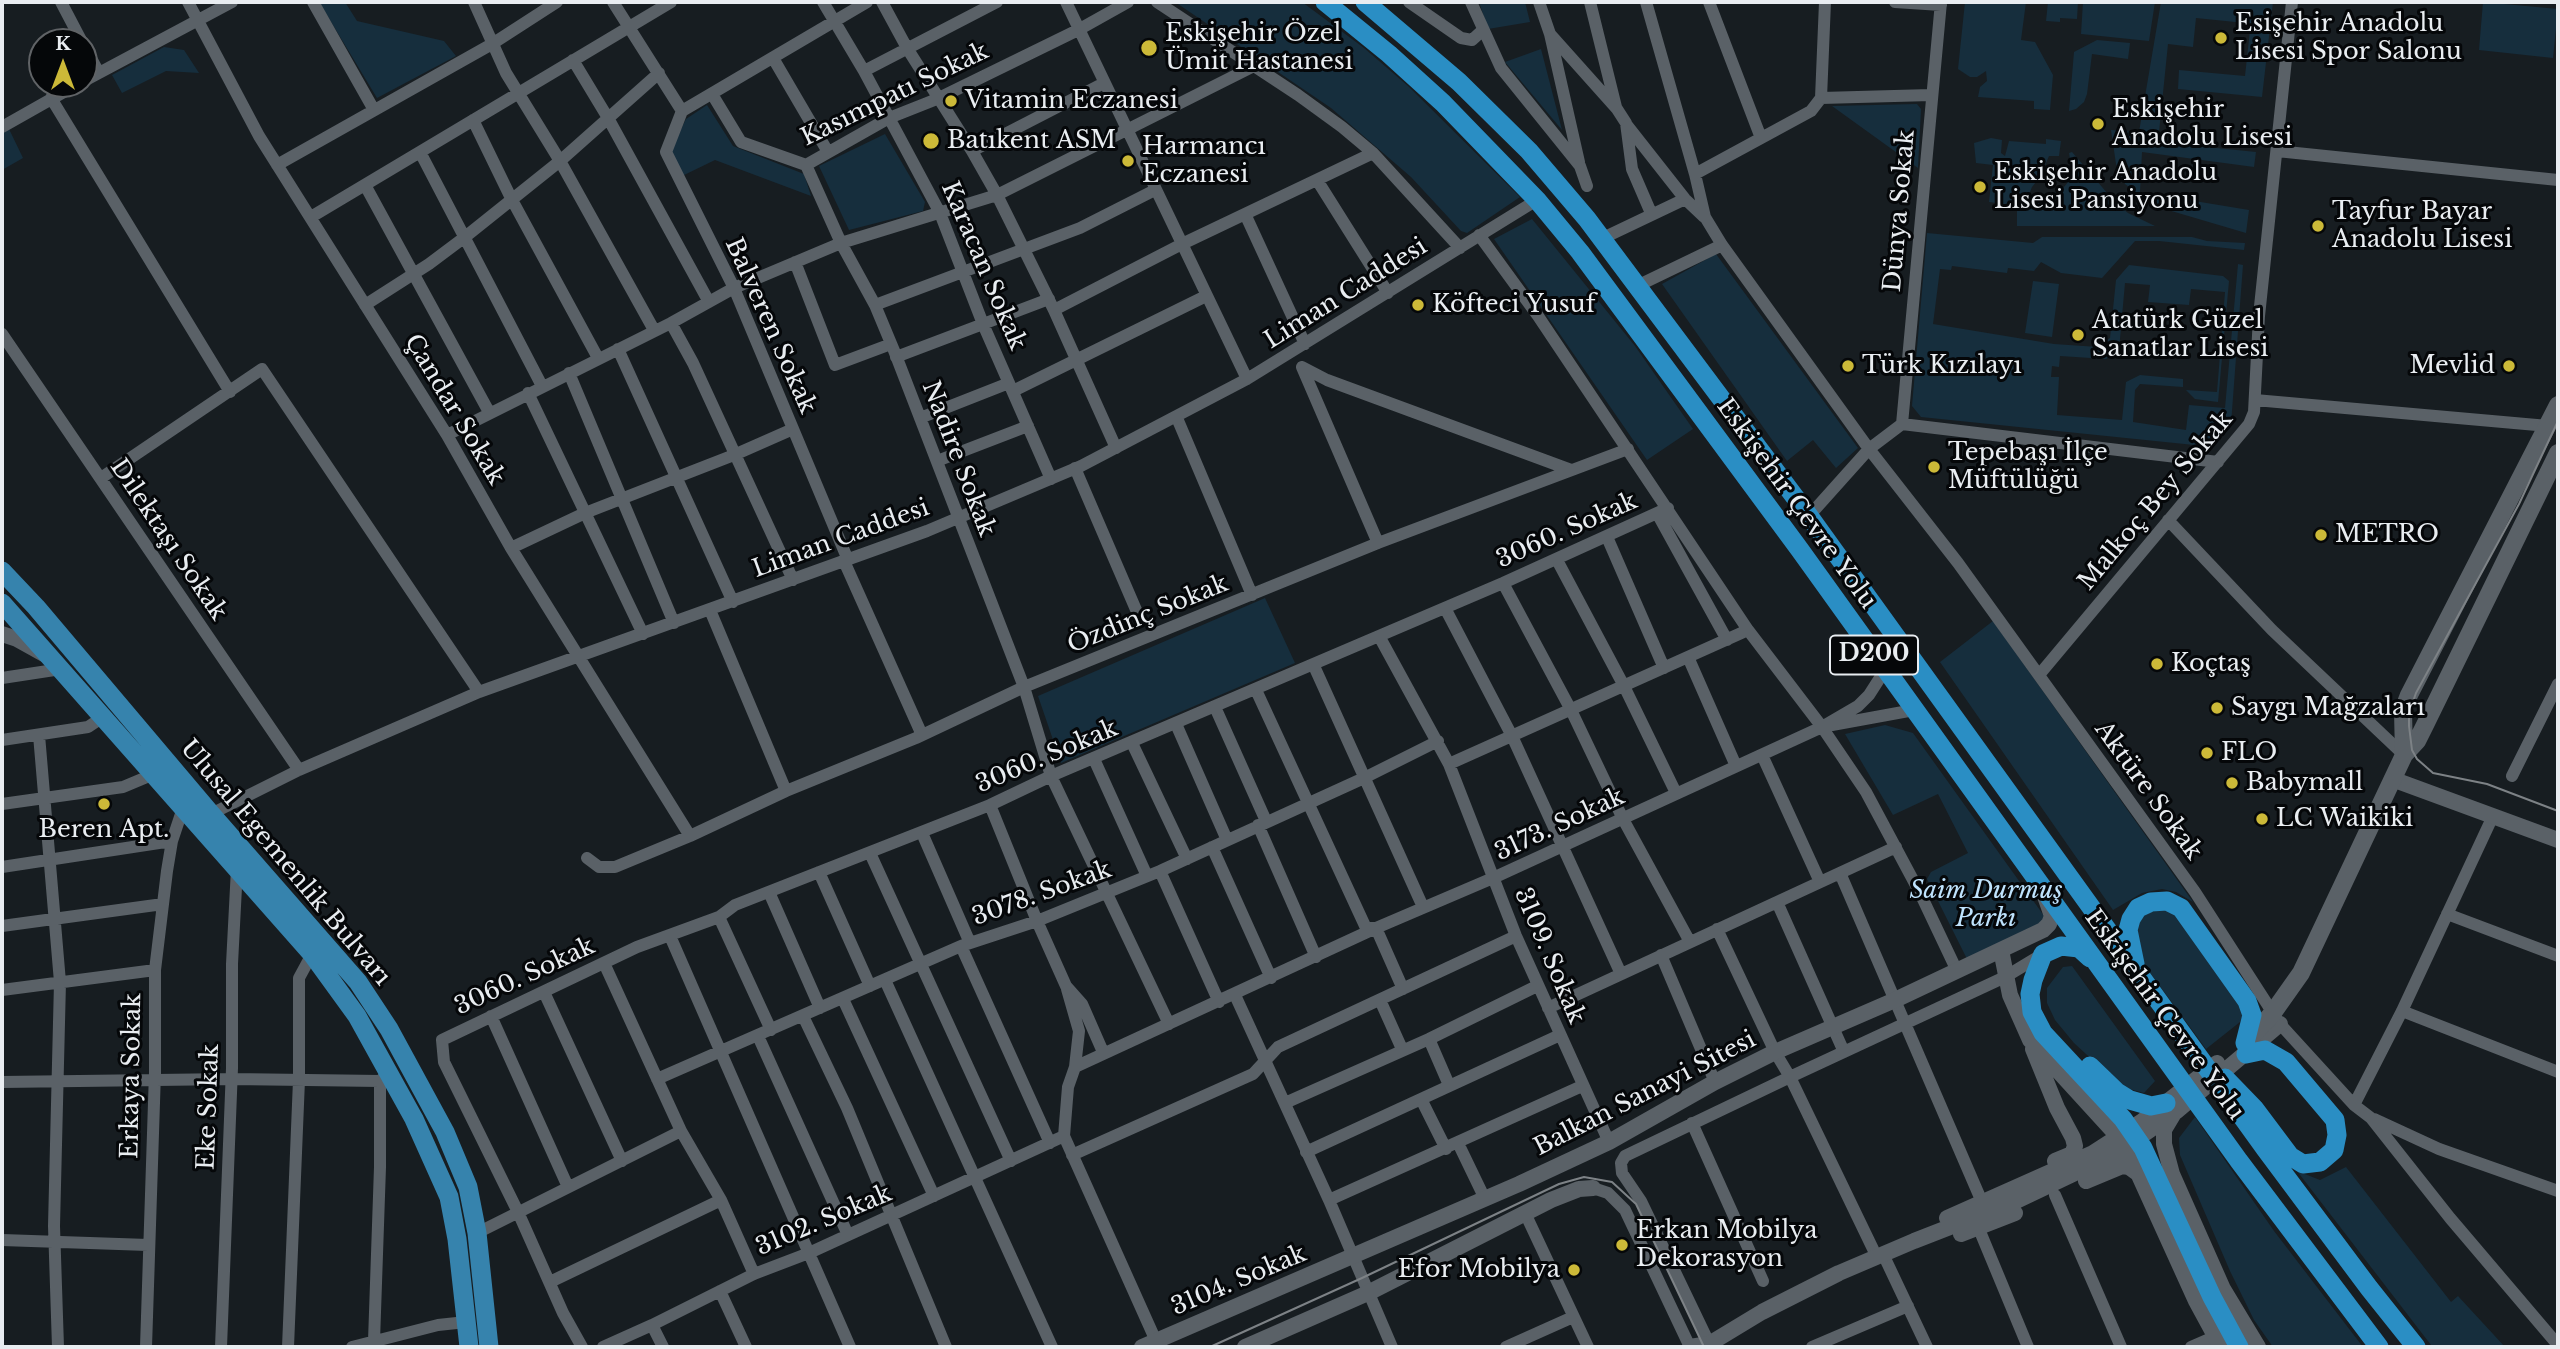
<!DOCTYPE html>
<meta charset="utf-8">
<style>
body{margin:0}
#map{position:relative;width:2560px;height:1349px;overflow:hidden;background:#171d21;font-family:"Libre Baskerville",serif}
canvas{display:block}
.frame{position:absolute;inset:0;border:4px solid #e9edf1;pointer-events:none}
.north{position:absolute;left:28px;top:28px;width:70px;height:70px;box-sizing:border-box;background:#050709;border:2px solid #606366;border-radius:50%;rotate:0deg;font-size:19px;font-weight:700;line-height:28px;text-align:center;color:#e9edf1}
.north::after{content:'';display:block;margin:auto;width:24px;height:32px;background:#ccb938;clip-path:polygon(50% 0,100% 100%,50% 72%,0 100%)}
</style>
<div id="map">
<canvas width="2560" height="1349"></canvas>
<div class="frame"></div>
<div class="north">K</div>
</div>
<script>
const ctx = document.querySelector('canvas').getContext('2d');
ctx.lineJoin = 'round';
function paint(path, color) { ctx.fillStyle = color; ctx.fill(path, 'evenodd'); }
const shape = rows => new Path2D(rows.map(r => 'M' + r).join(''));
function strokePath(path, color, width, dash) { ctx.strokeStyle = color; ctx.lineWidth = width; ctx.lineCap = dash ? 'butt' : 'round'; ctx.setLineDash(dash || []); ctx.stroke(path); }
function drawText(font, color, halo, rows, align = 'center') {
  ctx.font = font + ' "Libre Baskerville",serif'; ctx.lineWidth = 6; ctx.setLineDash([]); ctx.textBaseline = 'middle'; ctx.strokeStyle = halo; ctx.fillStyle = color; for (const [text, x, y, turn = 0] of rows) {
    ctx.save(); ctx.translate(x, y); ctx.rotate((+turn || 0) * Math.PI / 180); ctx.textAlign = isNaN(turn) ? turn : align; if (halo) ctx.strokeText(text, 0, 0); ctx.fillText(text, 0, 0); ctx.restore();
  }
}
const green = shape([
 [319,2,345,2,357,21,444,41,456,56,377,98],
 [1175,2,1302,2,1364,48,1408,86,1520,197,1467,233,1461,231,1411,177,1331,108],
 [1479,2,1525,2,1530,22,1488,29],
 [1965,2,2026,2,2021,40,2035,42,2053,75,2050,110,2034,109,2034,101,1978,97,1980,87,1987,81,1986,71,1977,77,1970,77,1958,69],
 [2048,2,2078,2,2077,19,2060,18,2060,22,2046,21],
 [2083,2,2155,2,2149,41,2081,34],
 [2161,2,2273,2,2262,97,2178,89,2179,70,2245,76,2250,30,2245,29,2245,23,2196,18,2193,47,2168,44,2158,142,2256,152,2254,167,2142,152,2140,192,2249,210,2246,233,2168,210,2141,196,2125,184,2116,164,2111,130,2139,132],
 [2483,2,2558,9,2553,58,2479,50],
 [2097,40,2130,43,2128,59,2092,54,2087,94,2084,102,2076,109,2069,111,2074,52],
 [164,47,184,50,199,73,166,71,122,93,112,75],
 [1541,49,1562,130,1505,62],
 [1917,104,1921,109,1918,168,1832,106],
 [707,105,733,146,804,174,811,196,715,160,682,176,670,151,686,119],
 [9,129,23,158,2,170,2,133],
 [885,134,925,202,923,211,849,230,819,166],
 [1991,138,2002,140,2001,153,2005,156,2009,141,2046,144,2046,139,2061,141,2059,156,2049,156,2040,177,2032,187,2028,197,2032,199,2047,197,2064,187,2073,176,2069,153,2072,152,2114,201,2128,213,2155,226,2017,226,2017,208,2003,208,2003,204,1989,202,1993,165,1976,163,1974,143],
 [1532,219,1635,346,1693,429,1647,460,1494,239],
 [1927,233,2033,243,2042,237,2192,237,2207,241,2245,243,2244,250,2159,241,2135,241,2102,278,2061,273,2041,262,2034,271,2008,268,2007,273,1952,266,1951,270,1940,269,1933,324,2054,344,2098,347,2110,338,2116,280,2129,265,2223,276,2229,281,2218,402,2195,399,2186,390,2217,392,2225,292,2191,289,2189,305,2148,302,2150,285,2125,283,2119,350,2106,359,2060,356,2059,367,2052,366,2051,377,2059,377,2057,415,2122,420,2126,382,2140,375,2183,379,2183,387,2140,384,2135,390,2133,422,2186,430,2189,405,2225,408,2238,264,2243,265,2231,424,2214,441,2204,446,1921,417,1912,406],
 [1716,254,1858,448,1836,468,1813,440,1787,461,1662,284],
 [2033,281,2059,284,2052,337,2025,333],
 [1265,598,1295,663,1061,763,1038,696],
 [1993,621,2193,902,2176,892,2162,889,2142,893,2113,910,1940,662],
 [1885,725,1913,733,2047,920,1968,961,1927,879,1931,872,1968,853,1938,794,1893,815,1845,734],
 [2169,905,2245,1010,2240,1022,2206,1049,2135,952,2133,919],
 [2072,966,2155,1081,2144,1093,2122,1087,2074,1043,2055,1020,2047,1003,2047,988,2063,967],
 [2195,1117,2274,1231,2363,1347,2273,1347,2254,1320,2230,1271,2180,1155,2179,1138],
 [2346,1167,2451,1302,2458,1296,2505,1347,2434,1347,2431,1345,2297,1171,2320,1180]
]);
const minor = shape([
 [61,2,82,42],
 [188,2,259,136,447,435,511,548,690,836],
 [313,2,374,110],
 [474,2,506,73,560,161,654,330],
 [613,2,682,111],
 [823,2,864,71,940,213,983,324,1051,479],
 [882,2,907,48,972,151,997,195,1054,310,1116,448],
 [1066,2,1247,379],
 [1157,2,1298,95,1342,127,1373,153,1460,248],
 [1409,2,1461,38,1472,40,1483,30],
 [1471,2,1501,68,1580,166,1587,186],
 [1539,2,1550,34,1579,162],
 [1590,2,1616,107],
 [1646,2,1695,174,1705,217,1722,245,1869,449,1958,563,2195,892,2280,1024,2354,1105,2371,1118,2450,1218,2558,1345],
 [1709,2,1761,138],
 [1895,2,1941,5],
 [1550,34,1617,109,1626,123,1632,169,1651,213],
 [84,45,99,73],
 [773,58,828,152],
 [573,60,608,118,709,302],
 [864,71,997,2],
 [84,81,232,2],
 [712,94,741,142,806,165,889,118,937,99,1078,30,1128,2],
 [51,98,230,392],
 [1821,98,1825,2],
 [682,111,666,152,734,288,848,560],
 [682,111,867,2],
 [473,120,511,198,598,358],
 [1626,124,1685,199,1704,217],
 [2,127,78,84],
 [972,151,1104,83],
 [2277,151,2558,180],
 [420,152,542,386],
 [277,165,492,44,557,2],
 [806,165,841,243,875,305,895,353,1024,687,1051,776,1169,1024],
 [1695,174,1811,111,1821,98,1931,95],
 [1317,180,1388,293],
 [365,185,489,412],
 [1246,216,1305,344],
 [311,217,671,2],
 [1479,235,1538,316,1748,630,1822,727,1866,792,1920,893,1957,971],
 [1601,239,1685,199],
 [795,262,835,365,891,344],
 [1637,286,1722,245],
 [365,305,429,264,465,237,560,161,659,73],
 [875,305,1080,228,1155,190],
 [1054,310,1182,244,1373,153],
 [671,323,693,363,793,580],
 [2,334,299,770],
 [618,349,733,602],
 [896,357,1049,299],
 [1302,367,1327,380,1571,470],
 [1302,367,1378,543],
 [569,373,674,623],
 [1013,391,1206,296],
 [528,393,643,634],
 [2255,400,2548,426],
 [920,418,1009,383],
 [1177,418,1252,595],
 [1902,424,1941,2],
 [447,435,671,323,734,288,841,243,997,195,1254,66],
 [937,461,1028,426],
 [1075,468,1140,619],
 [101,478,262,369,479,692],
 [1657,513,1727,640],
 [1809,516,1869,449,1902,424,2218,462],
 [2168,520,2272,630,2404,755],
 [1607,537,1664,668],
 [511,548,585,513,734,455,793,429],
 [1557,560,1624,686,1676,793],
 [844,561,922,735],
 [1503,583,1571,710,1623,819,1690,942],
 [1445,608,1512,736,1621,974],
 [710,610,786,791],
 [1379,636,1449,764,1516,936,1609,1142],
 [1688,657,1736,766],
 [1314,666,1423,907],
 [2039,675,2249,424,2254,412,2259,316,2292,2],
 [2,678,61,669],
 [1256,690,1366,928,1376,928,1403,989],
 [1215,707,1266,821],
 [1176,724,1227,840],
 [1832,725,1914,710],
 [39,735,60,982,54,1226,58,1347],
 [2,740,88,727,103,717],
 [1132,743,1187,859],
 [1762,755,1820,882],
 [1094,759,1147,876],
 [1449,764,1748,630],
 [2512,776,2558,684],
 [2,804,123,787,154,774],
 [990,805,1037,921,1066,986,1082,1004,1103,1052],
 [211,814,299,770,479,692,927,531,1081,466,1247,379,1537,200],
 [1258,825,1316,957],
 [922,833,970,943],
 [1212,847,1271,978],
 [870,853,1011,1161],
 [587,858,599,867,615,867,690,836,786,791,916,738,1024,687,1378,543,1628,449],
 [2,867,172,841],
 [1160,871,1219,1002],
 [819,872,870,986],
 [1840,873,1979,1195],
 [769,892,820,1008],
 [1777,902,1844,1052],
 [2447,914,2558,956],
 [719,917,771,1030],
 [2,926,163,904],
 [1717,929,1775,1052,1790,1077,1873,1249],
 [670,936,850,1347],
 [961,946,1050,1143],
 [1661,955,1715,1082],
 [604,963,681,1131,721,1200,754,1274],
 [885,980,1052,1347],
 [1067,989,1079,1031,1075,1067],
 [2,990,155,970],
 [544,992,622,1161],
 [1235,995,1329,1200,1392,1347],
 [843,999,934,1196],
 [1380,1000,1402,1049],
 [1548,1008,1896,847],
 [2402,1011,2558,1072],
 [491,1016,568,1187],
 [803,1016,847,1108,946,1347],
 [758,1036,848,1235],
 [1429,1039,1449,1085],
 [657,1079,961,946,1037,921,1160,871,1364,778,1438,741],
 [2,1082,232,1079,380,1081],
 [1421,1099,1446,1149],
 [1285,1103,1429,1039,1537,986],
 [2354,1105,2402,1011,2493,816],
 [2374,1119,2439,1149,2558,1191],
 [1692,1123,1763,1281],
 [1458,1143,1485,1199],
 [1306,1152,1560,1035],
 [1072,1155,1253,1074,1278,1047,1516,936],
 [1593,1188,1608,1193,1625,1210,1690,1347],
 [2055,1195,2121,1347],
 [1329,1200,1582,1086],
 [1525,1213,1588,1347],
 [1979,1229,2028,1347],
 [477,1233,681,1131],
 [2,1240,148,1245],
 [1883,1254,1927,1347],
 [550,1282,721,1200],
 [720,1291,746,1347],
 [652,1325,663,1347],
 [374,1341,380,1167,380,1081,384,1077],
 [1156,1341,1064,1136,1068,1087,1075,1067,1376,928,1493,878,1822,727,1858,706,1869,695,1885,670],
 [146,1347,155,1072,155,970,167,871,172,841,183,808],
 [221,1347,232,1068,232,964,237,868],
 [288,1347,299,1080,299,978,312,954],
 [352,1347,438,1325,466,1322],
 [582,1347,563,1313,518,1212,444,1062,442,1040,637,947,719,917,735,905,990,805,1051,776,1503,583,1668,508],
 [603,1347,652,1325,754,1274,809,1253,1064,1136],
 [1506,1347,1573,1317],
 [1711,1347,1641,1201,1622,1173,1621,1163,1625,1156,1790,1077,2005,977,2043,954],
 [1812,1347,1908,1306],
 [2191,1347,2214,1337]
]);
const tertiary = shape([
 [2,634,17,639,44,654],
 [2392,779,2558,840],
 [2001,950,2010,995,2030,1040,2114,1132,2132,1160,2196,1301,2221,1347],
 [2033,1049,2057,1108,2073,1138,2075,1146,2072,1154,2055,1161],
 [2173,1115,2164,1130,2164,1144,2172,1174,2223,1289,2258,1347],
 [2086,1181,2122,1166,2129,1167,2140,1175],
 [1947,1218,2093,1153,2141,1122,2217,1063],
 [1961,1234,2015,1213],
 [1142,1347,1519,1184,1609,1142,1715,1082,1775,1052,1895,1000,2043,930,2049,924,2052,916,2045,896],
 [1245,1347,1368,1293,1551,1200,1579,1189,1593,1188],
 [1690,1347,1709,1344,1762,1312,1839,1273,1914,1241,2014,1202,2117,1153,2177,1111,2280,1024]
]);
const secondary = shape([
 [2404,755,2403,711,2409,695,2558,405],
 [2245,1043,2272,1014,2301,973,2404,755,2417,741,2425,725,2558,453]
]);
const primary = shape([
 [2,571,36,607,211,814,358,982,389,1029,445,1132,468,1187,477,1233,489,1347],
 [2,603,312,954,357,1016,414,1119,449,1197,457,1239,469,1347]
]);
const trunk = shape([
 [1325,2,1389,54,1443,103,1537,200,1580,252,1800,550,2239,1161,2379,1347],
 [1365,2,1459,82,1529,151,1587,219,1809,516,2266,1150,2369,1288,2416,1347],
 [2090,958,2079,948,2061,946,2043,954,2033,980,2030,994,2032,1012,2043,1033,2123,1119,2143,1148,2212,1297,2239,1347],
 [2135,964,2128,930,2131,919,2138,908,2151,902,2167,901,2181,908,2247,1001,2252,1015,2245,1043],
 [2090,1066,2117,1092,2130,1100,2151,1106,2166,1103],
 [2225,1078,2254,1108,2290,1156,2303,1164,2320,1162,2334,1150,2337,1135,2335,1120,2286,1062,2265,1050,2246,1054]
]);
const tram = shape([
 [2558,421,2519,504,2416,693,2409,713,2409,726,2412,750,2417,759,2433,773,2487,784,2558,811],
 [1210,1347,1362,1278,1559,1184,1584,1177,1612,1182,1636,1204,1704,1347]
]);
const markers = [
 [2221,38,7,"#ccb938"],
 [1149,48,9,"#ccb938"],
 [951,101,7,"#ccb938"],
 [2098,124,7,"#ccb938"],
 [931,141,9,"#ccb938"],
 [1128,161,7,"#ccb938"],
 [1980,187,7,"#ccb938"],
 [2318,226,7,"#ccb938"],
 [1418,305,7,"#ccb938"],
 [2078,335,7,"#ccb938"],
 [1848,366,7,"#ccb938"],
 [2509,366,7,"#ccb938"],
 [1934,467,7,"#ccb938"],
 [2321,535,7,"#ccb938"],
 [2157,664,7,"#ccb938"],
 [2217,708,7,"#ccb938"],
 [2207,753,7,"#ccb938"],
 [2232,783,7,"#ccb938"],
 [104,804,7,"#ccb938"],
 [2262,819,7,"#ccb938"],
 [1622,1245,7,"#ccb938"],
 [1574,1270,7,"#ccb938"]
];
const shields = [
 [1874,655,88]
];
const shieldNames = [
 ["D200",1874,655]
];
const poiNames = [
 ["Esişehir Anadolu",2235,24],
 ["Lisesi Spor Salonu",2235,52],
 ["Eskişehir Özel",1165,34],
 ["Ümit Hastanesi",1165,62],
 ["Vitamin Eczanesi",965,101],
 ["Eskişehir",2112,110],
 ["Anadolu Lisesi",2112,138],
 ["Batıkent ASM",947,141],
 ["Harmancı",1142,147],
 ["Eczanesi",1142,175],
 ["Eskişehir Anadolu",1994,173],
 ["Lisesi Pansiyonu",1994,201],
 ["Tayfur Bayar",2332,212],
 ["Anadolu Lisesi",2332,240],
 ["Köfteci Yusuf",1432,305],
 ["Atatürk Güzel",2092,321],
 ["Sanatlar Lisesi",2092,349],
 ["Türk Kızılayı",1862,366],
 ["Mevlid",2495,366,"right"],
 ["Tepebaşı İlçe",1948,453],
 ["Müftülüğü",1948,481],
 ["METRO",2335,535],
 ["Koçtaş",2171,664],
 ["Saygı Mağzaları",2231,708],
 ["FLO",2221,753],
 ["Babymall",2246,783],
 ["LC Waikiki",2276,819],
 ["Beren Apt.",104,830,"center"],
 ["Erkan Mobilya",1636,1231],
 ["Dekorasyon",1636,1259],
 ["Efor Mobilya",1560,1270,"right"]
];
const streetNames = [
 ["Kasımpatı Sokak",895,95,-26],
 ["Dünya Sokak",1900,211,-85],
 ["Karacan Sokak",983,266,67],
 ["Liman Caddesi",1346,294,-32],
 ["Balveren Sokak",770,326,66],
 ["Çandar Sokak",454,410,59],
 ["Nadire Sokak",958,459,69],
 ["Malkoç Bey Sokak",2156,501,-50],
 ["Eskişehir Çevre Yolu",1796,504,54],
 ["3060. Sokak",1567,531,-24],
 ["Liman Caddesi",841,539,-20],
 ["Dilektaşı Sokak",168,540,56],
 ["Özdinç Sokak",1148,615,-22],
 ["3060. Sokak",1047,757,-23],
 ["Aktüre Sokak",2148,791,54],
 ["3173. Sokak",1560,825,-25],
 ["Ulusal Egemenlik Bulvarı",285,863,50],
 ["3078. Sokak",1042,894,-20],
 ["3109. Sokak",1549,956,67],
 ["3060. Sokak",525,977,-25],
 ["Eskişehir Çevre Yolu",2164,1015,54],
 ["Erkaya Sokak",132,1076,-89],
 ["Balkan Sanayi Sitesi",1645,1094,-27],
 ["Eke Sokak",209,1107,-88],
 ["3102. Sokak",824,1221,-23],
 ["3104. Sokak",1239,1281,-23]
];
const parkNames = [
 ["Saim Durmuş",1986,891],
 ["Parkı",1986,919]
];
paint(green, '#162e3d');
strokePath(minor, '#5a6167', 12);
strokePath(tertiary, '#5a6167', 16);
strokePath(secondary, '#5a6167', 18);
strokePath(primary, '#3683ad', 19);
strokePath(trunk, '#2a8ec4', 19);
strokePath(tram, '#7d8286', 2);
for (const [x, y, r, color] of markers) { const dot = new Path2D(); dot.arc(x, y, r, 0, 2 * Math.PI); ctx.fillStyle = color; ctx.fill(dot); strokePath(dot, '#050709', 2.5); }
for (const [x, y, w] of shields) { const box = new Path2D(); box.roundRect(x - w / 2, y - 19.5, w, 39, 5); ctx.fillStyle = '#050709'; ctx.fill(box); strokePath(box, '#e9edf1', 2); }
drawText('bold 23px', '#e9edf1', null, shieldNames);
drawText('24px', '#e9edf1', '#050709', poiNames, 'left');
drawText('24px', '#e9edf1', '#050709', streetNames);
drawText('italic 24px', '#bfe3fd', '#050709', parkNames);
</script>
